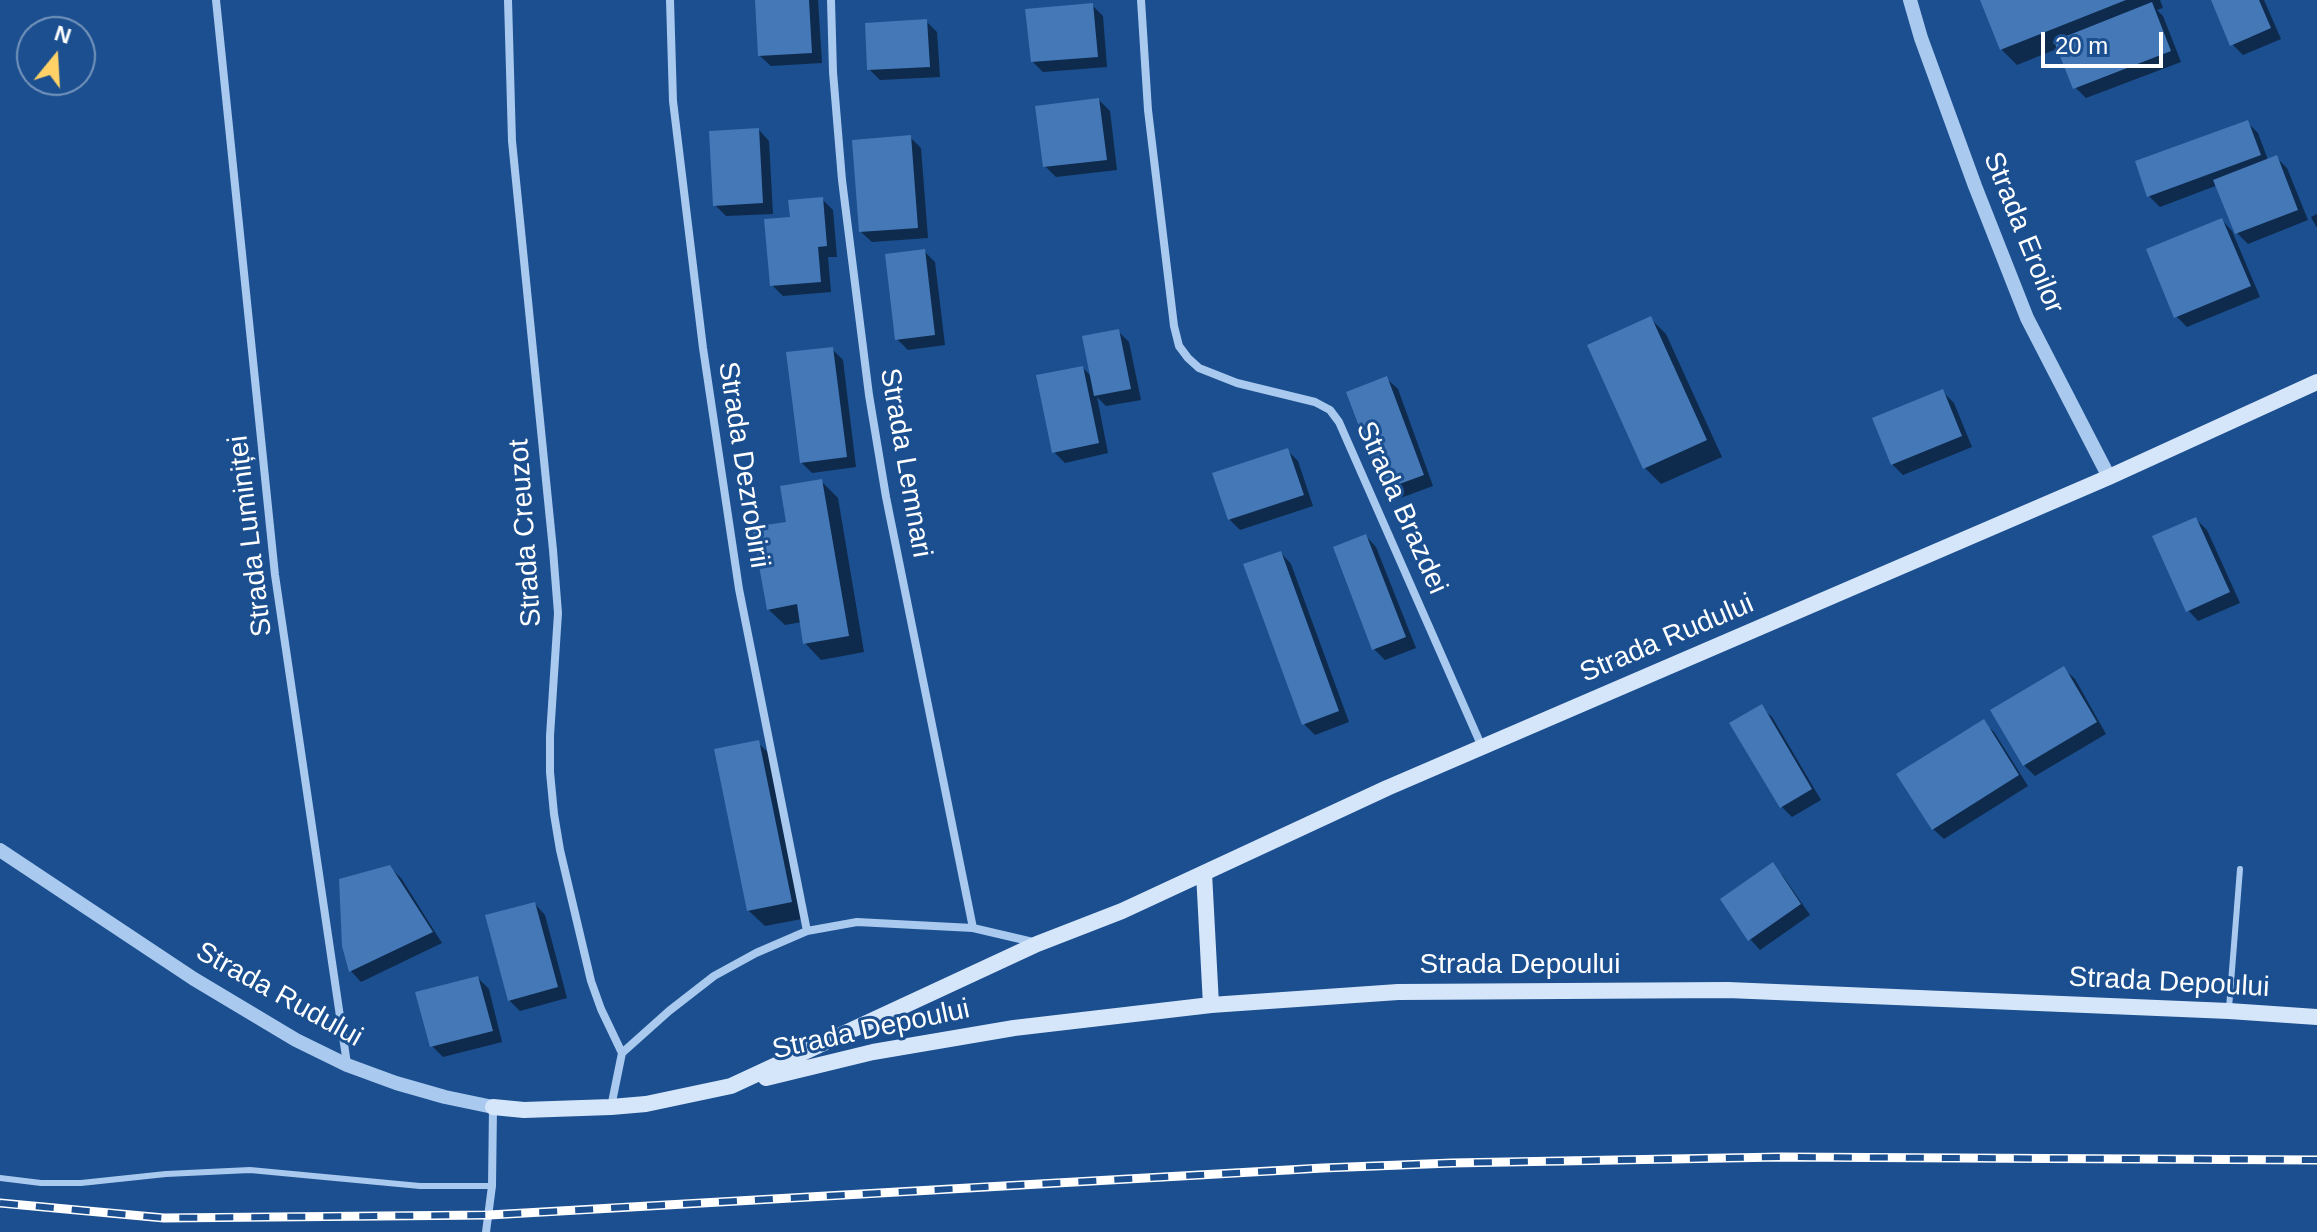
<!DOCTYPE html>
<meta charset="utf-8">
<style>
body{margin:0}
#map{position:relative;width:2317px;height:1232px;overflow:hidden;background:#1b4f8f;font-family:Arial,sans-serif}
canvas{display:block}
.north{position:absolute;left:16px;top:16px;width:80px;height:80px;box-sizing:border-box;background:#1b4f8f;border:2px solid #7695bc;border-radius:50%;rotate:18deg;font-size:22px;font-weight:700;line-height:32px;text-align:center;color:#fff}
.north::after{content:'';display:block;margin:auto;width:28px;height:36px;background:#ffd166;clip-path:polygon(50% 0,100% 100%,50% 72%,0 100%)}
.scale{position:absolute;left:2041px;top:32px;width:122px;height:36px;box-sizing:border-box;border:4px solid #fff;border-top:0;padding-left:10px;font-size:24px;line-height:28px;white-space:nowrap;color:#fff;-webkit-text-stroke:6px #1b4f8f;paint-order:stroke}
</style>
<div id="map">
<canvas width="2317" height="1232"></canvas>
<div class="north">N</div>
<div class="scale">20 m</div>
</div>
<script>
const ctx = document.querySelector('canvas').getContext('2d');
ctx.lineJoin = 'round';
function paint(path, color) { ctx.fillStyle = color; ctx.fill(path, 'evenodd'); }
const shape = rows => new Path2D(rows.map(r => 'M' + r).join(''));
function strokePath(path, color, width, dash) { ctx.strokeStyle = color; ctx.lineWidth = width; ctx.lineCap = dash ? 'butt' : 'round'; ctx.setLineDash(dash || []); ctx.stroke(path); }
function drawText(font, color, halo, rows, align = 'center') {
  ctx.font = font + ' Arial,sans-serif'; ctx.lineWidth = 6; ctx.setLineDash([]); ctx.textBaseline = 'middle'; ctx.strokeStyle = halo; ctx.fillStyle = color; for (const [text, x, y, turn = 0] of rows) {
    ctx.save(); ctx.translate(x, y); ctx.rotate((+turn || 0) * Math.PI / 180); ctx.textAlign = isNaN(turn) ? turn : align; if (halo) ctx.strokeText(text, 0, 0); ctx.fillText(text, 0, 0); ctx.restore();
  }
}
const shadow = shape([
 [757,0,818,0,822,63,771,66,760,56],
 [1982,0,2160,0,2163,8,2157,10,2163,16,2181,62,2086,98,2075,87,2059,48,2017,65,2001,49],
 [2213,0,2264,0,2281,39,2243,55,2232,44],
 [1092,5,1103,16,1107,67,1043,72,1032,61],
 [926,21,937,32,940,77,880,80,869,69],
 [1099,100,1110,111,1117,170,1056,177,1045,166],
 [2247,122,2258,133,2268,160,2276,157,2287,168,2308,220,2248,244,2237,233,2218,185,2160,207,2149,196],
 [759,130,769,141,773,214,726,216,715,205],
 [910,137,921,148,928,238,872,242,861,232],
 [822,199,833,210,837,257,828,257,831,292,783,296,772,285,792,219],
 [2317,214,2317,228,2311,217],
 [2222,220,2232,231,2260,297,2187,327,2176,316],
 [924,251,935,262,945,345,908,350,897,339],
 [1650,318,1666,334,1722,457,1661,484,1645,468,1589,346],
 [1118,331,1129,342,1141,400,1106,406,1097,397,1108,453,1065,463,1054,452,1083,368,1092,377],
 [832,349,843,360,856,467,812,473,801,462],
 [1387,379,1398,389,1433,486,1395,500,1384,489],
 [1943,392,1954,403,1972,447,1903,475,1892,464],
 [1287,450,1298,461,1313,506,1240,530,1229,519],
 [821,481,838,498,864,652,821,660,805,643,802,622,785,625,768,609,788,523],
 [2196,519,2207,530,2240,603,2198,621,2188,610],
 [1366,536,1376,547,1416,648,1385,660,1374,649],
 [1281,553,1291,564,1349,722,1315,735,1304,724],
 [2064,669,2075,679,2106,734,2035,776,2024,765],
 [1761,707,1772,717,1821,800,1792,817,1781,806],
 [1983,722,1994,732,2028,786,1944,839,1933,829],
 [758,743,775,759,807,918,765,926,748,910],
 [1772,865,1783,876,1810,915,1760,950,1750,939],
 [390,867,401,878,442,943,361,982,351,971],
 [535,904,545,915,567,998,520,1011,509,1000],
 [478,978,489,989,502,1042,443,1057,432,1046]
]);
const building = shape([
 [755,0,809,0,812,53,758,56],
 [1980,0,2126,0,2000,50],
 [2211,0,2259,0,2271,28,2230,46],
 [2152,2,2171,51,2073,89,2054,41],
 [1093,3,1098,57,1031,62,1025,9],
 [927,19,930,67,867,70,865,23],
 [1099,98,1107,160,1043,167,1035,106],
 [2248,120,2261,155,2147,197,2135,161],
 [759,128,763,203,713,206,709,131],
 [911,135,918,228,859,232,852,140],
 [2277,155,2298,210,2235,234,2213,180],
 [823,197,827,246,818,247,821,282,770,286,764,219,790,217,788,200],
 [2222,218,2251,286,2174,318,2146,249],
 [925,249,935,335,895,340,885,254],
 [1651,316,1707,440,1643,469,1587,345],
 [1119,329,1131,389,1094,396,1082,336],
 [833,347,847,457,800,463,786,352],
 [1083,366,1099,443,1052,453,1036,375],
 [1387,376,1424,475,1383,490,1346,392],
 [1943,389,1962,436,1891,465,1872,418],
 [1288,448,1304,495,1228,520,1212,473],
 [822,479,849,636,803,644,797,604,767,610,752,527,786,522,780,486],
 [2196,517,2230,592,2186,612,2152,536],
 [1366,534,1406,637,1372,650,1333,547],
 [1281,551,1339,711,1302,725,1243,564],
 [2064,666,2097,722,2023,766,1990,710],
 [1762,704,1812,789,1780,808,1729,723],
 [1984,719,2019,775,1932,830,1896,774],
 [759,740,792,902,747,911,714,749],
 [1773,862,1801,904,1748,941,1720,899],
 [390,865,433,932,349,972,342,946,339,879],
 [535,902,558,987,508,1001,485,915],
 [478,976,493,1031,430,1047,415,992]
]);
const service = shape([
 [2229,1008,2240,869],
 [0,1178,41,1183,81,1183,166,1174,250,1170,420,1186,492,1186]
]);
const minor = shape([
 [216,0,275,575,347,1064],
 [508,0,512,141,553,550,558,613,550,736,550,772,554,814,560,850,591,981,601,1009,622,1053],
 [670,0,673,101,703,348,739,589,807,931],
 [831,0,833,72,842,180,869,395,886,497,973,928],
 [1141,0,1148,110,1174,326,1179,346,1188,358,1199,368,1237,383,1315,402,1330,410,1339,422,1482,747],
 [611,1107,622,1053,669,1011,714,976,756,953,807,931,857,922,973,928,1033,942],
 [486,1232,492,1186,493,1107]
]);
const tertiary = shape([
 [1910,0,1921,38,1975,186,2027,318,2109,477],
 [0,850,194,979,296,1040,347,1065,396,1083,445,1097,493,1107]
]);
const secondary = shape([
 [1204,873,1211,1005],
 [766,1078,873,1052,1014,1028,1211,1005,1398,992,1728,990,2229,1011,2317,1017],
 [493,1107,524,1110,611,1107,646,1104,731,1086,1037,944,1122,911,1387,788,2109,477,2317,382]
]);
const rail = shape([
 [0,1203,164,1218,489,1215,1323,1168,1452,1163,1781,1157,2317,1160]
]);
const streetNames = [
 ["Strada Eroilor",2023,233,68],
 ["Strada Lemnari",905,463,80],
 ["Strada Dezrobirii",743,465,81],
 ["Strada Brazdei",1401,508,66],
 ["Strada Creuzot",526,533,-94],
 ["Strada Luminiței",251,536,-97],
 ["Strada Rudului",1667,639,-23],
 ["Strada Depoului",1520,965],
 ["Strada Depoului",2169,983,3],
 ["Strada Rudului",279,995,29],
 ["Strada Depoului",871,1030,-12]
];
paint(shadow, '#0007');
paint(building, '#4478b7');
strokePath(service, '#a9c9ee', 6);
strokePath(minor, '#a9c9ee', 8);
strokePath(tertiary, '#a9c9ee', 14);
strokePath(secondary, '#d6e6fa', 16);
strokePath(rail, '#fff', 9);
strokePath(rail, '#1b4f8f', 6, [18]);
drawText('28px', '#fff', '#1b4f8f', streetNames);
</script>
